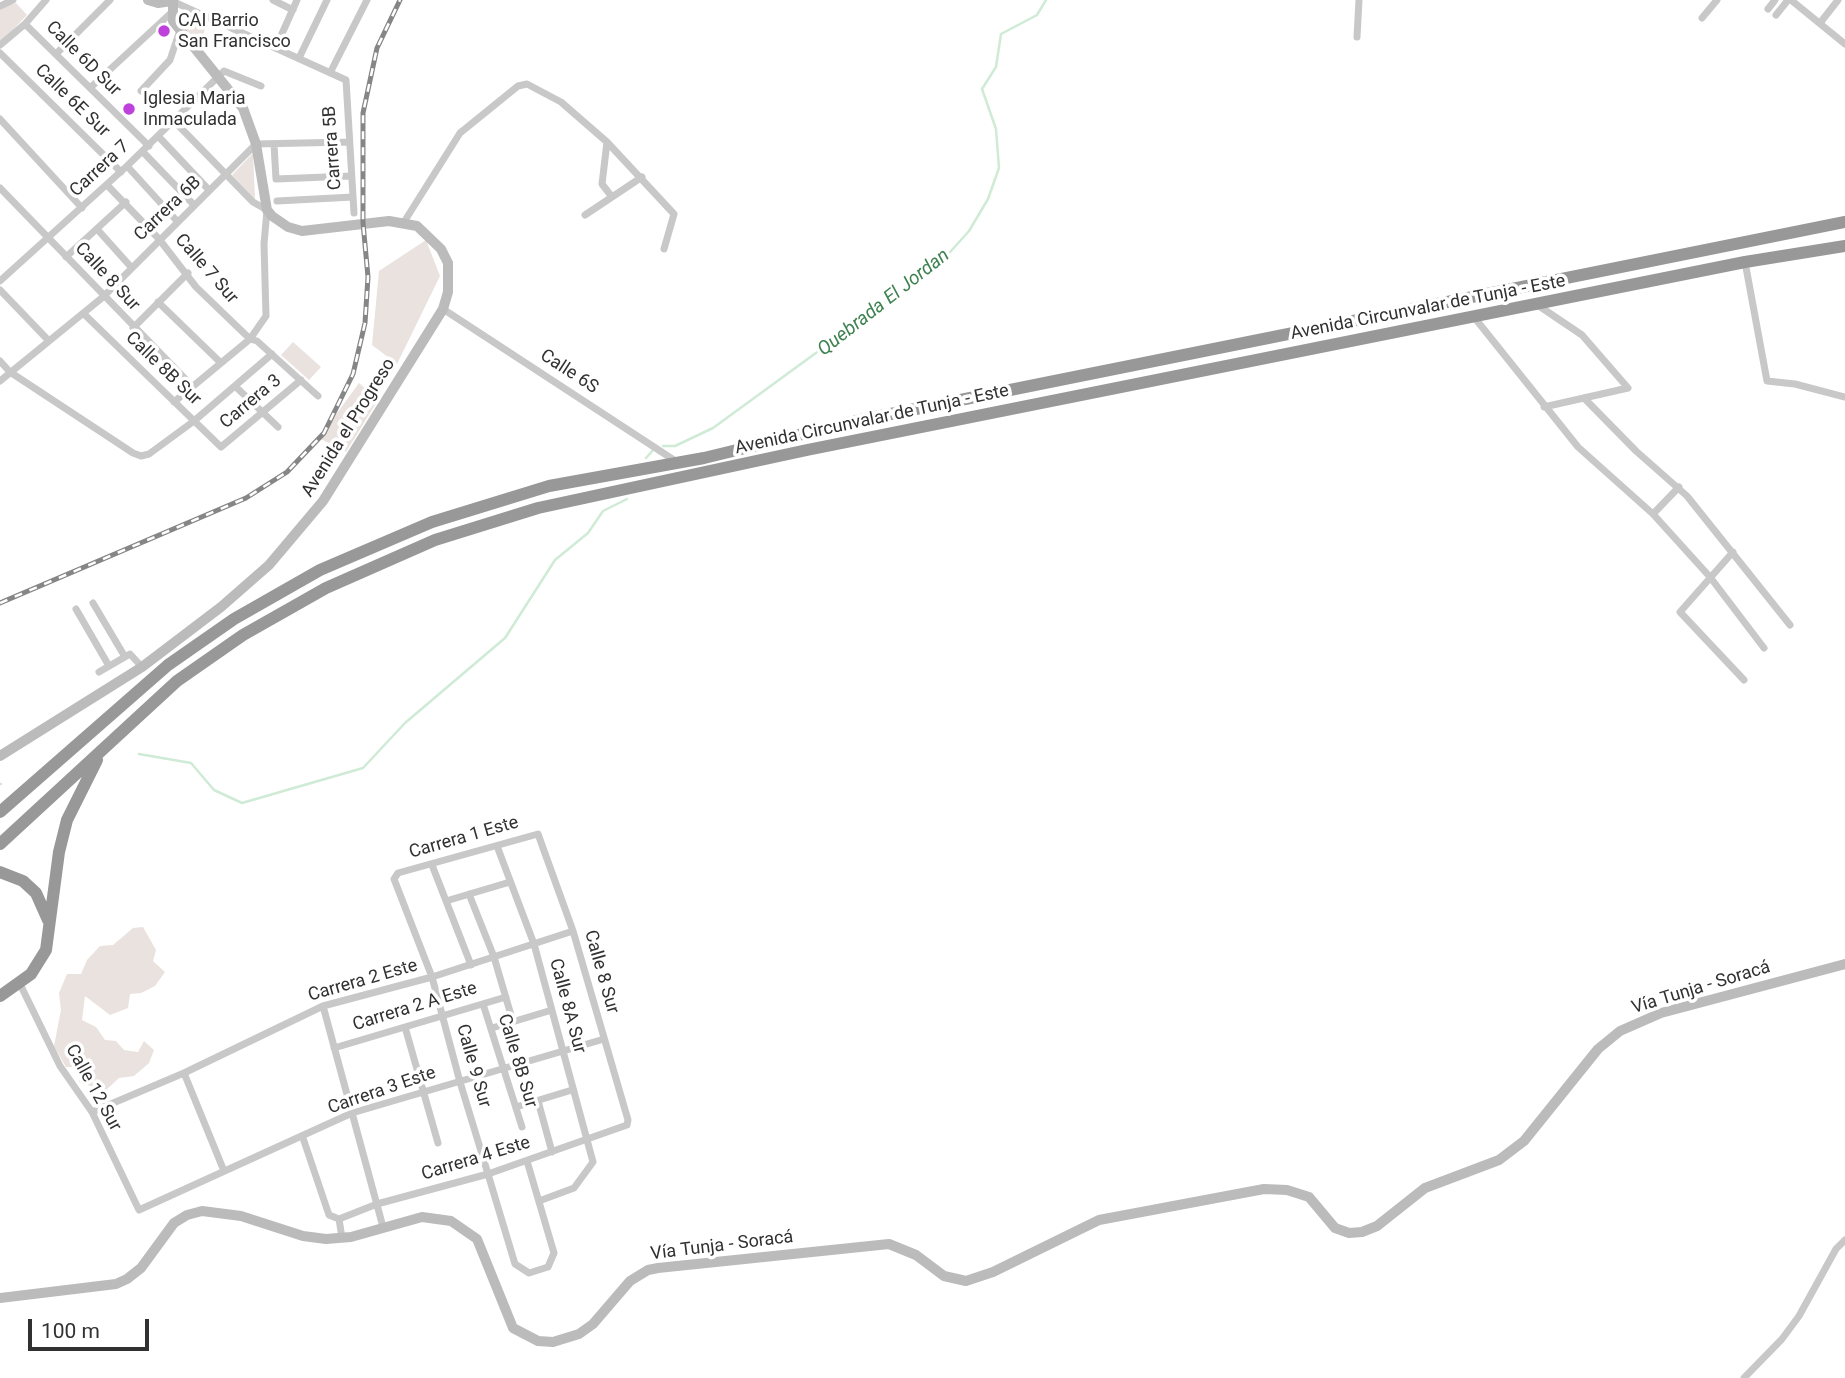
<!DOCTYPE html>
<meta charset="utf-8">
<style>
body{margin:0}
#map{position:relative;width:1845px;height:1378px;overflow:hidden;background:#fff;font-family:Roboto,sans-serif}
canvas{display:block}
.scale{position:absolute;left:28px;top:1319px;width:121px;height:32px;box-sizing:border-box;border:4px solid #313131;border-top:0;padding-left:9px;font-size:21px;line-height:24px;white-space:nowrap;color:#313131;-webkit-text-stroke:5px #fff;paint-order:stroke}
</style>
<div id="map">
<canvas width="1845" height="1378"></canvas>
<div class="scale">100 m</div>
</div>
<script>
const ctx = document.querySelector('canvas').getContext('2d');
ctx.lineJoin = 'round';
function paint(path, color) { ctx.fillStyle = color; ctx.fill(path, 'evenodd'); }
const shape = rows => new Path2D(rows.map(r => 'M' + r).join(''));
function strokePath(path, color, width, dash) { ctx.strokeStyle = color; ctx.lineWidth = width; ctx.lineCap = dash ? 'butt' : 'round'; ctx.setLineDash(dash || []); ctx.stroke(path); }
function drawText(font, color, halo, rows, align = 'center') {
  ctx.font = font + ' Roboto,sans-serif'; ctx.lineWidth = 7; ctx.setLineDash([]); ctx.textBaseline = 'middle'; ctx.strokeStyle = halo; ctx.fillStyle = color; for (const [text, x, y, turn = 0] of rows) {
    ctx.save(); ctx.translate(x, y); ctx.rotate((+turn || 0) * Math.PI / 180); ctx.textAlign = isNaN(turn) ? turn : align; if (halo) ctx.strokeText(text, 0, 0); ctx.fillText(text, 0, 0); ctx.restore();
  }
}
const green = shape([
 [16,3,27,15,0,43,0,9],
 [182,13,207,24,199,46,186,29],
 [253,153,255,199,232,175],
 [426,240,440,276,397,364,372,345,379,271],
 [293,342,321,367,309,380,281,355],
 [359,383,378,400,346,452,319,438],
 [143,927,156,950,153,961,165,972,155,986,141,993,130,994,128,1008,110,1015,85,996,82,1020,96,1027,105,1040,116,1041,124,1050,138,1052,144,1041,154,1050,149,1063,134,1076,119,1078,105,1091,79,1082,83,1067,66,1067,54,1046,61,1010,59,993,67,974,81,974,87,960,100,946,113,945,133,928]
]);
const stream = shape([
 [663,446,675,446,713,428,942,261,969,231,988,199,999,168,996,129,982,89,996,67,1001,34,1037,15,1046,0],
 [646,458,654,449],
 [139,754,191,763,214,790,242,803,363,768,405,723,505,638,555,560,588,533,603,511,627,499],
 [0,784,1,784]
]);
const street = shape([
 [273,0,293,10],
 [1791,0,1845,44],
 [172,1,346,80,354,213],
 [0,6,13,0],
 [1768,9,1775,0],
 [1776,15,1788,0],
 [1702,18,1717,0],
 [1820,23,1838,0],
 [25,24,149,146],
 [1357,37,1359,0],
 [0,45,25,24,46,0],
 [276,47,297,0],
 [0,53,121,172],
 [56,54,110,0],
 [299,58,327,0],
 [330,73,367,0],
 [90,88,171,13],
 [141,91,170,60,180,30],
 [0,119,82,208],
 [174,121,253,202,267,210,264,244,266,316,250,339,174,402],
 [158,136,209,190],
 [607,142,674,214,664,249],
 [274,144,276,179,351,176],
 [143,152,194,205],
 [127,166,177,221],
 [107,185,159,239,196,287,250,339,257,341,318,396],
 [0,188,192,386],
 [277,201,353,197],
 [585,215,642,177],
 [404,222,460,133,518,86,527,84,561,102,607,142,602,184,612,197],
 [97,229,131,267],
 [66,257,126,202],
 [1745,262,1767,381,1795,384,1845,397],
 [0,281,127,166,224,71,261,86],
 [0,290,49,341],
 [158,302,221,363],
 [1536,304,1582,335,1628,388,1544,407],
 [443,309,677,462],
 [84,314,221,447,301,380],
 [1474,317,1578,447,1653,514,1710,577,1764,648],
 [133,328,188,273],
 [0,361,10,372,133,453,141,456,149,454,194,421,272,354],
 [0,381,103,297,256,144,349,142],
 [236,387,278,427],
 [1584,398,1636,451,1687,496,1790,625],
 [1653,514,1679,487],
 [1733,552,1680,612,1744,680],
 [93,603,125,657],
 [76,609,109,666],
 [99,672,130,654,142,667],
 [497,846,534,944,593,1162,574,1188,539,1201],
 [432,865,471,965],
 [469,894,494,957,513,1022],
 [446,901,510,882],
 [19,982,60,1066,92,1112,139,1210,352,1113,604,1039],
 [483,1004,522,1127],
 [323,1006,383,1227],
 [405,1027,438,1143],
 [492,1028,552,1010],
 [334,1048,506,997],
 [184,1073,224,1171],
 [538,1101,552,1152],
 [516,1107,572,1090],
 [92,1112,184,1073,323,1006,432,977,573,931],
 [303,1138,329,1215,339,1219,377,1204,488,1174,627,1125,628,1120,573,931,538,834,398,873,394,879,432,977,460,1082,488,1174,515,1264,529,1273,548,1267,554,1253,527,1161],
 [339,1219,342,1238],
 [1744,1378,1782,1339,1799,1316,1836,1249,1845,1240]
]);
const secondary = shape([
 [148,0,158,3,172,1],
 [0,756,142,667,221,607,269,565,323,501,443,309,448,292,448,263,441,249,417,226,389,221,302,231,288,227,272,216,267,210,256,144,243,108,173,21,173,0],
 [0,1298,116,1284,127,1279,141,1268,174,1223,187,1215,202,1211,241,1216,303,1236,326,1239,351,1237,422,1217,451,1221,477,1239,513,1328,538,1341,553,1342,579,1334,593,1324,630,1281,648,1270,658,1268,889,1244,916,1255,944,1276,966,1281,993,1272,1099,1220,1264,1189,1287,1190,1309,1197,1335,1228,1349,1233,1362,1232,1377,1226,1425,1188,1499,1160,1524,1141,1598,1049,1620,1031,1661,1013,1845,964]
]);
const highway = shape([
 [0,812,168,665,234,619,320,570,432,522,549,486,704,458,856,421,1845,222],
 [0,844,177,681,243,635,326,588,435,540,538,508,807,450,1745,262,1845,246],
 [0,872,23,881,36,893,48,920],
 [0,996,31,974,46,950,59,852,67,820,97,760]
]);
const rail = shape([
 [0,603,246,498,287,472,324,433,353,374,365,323,368,277,363,223,363,113,377,48,400,0]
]);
const markers = [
 [164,31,7,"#bd41da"],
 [129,109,7,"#bd41da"]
];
const poiNames = [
 ["CAI Barrio",178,21],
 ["San Francisco",178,42],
 ["Iglesia Maria",143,99],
 ["Inmaculada",143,120]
];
const streetNames = [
 ["Calle 6D Sur",83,59,45],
 ["Calle 6E Sur",72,101,44],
 ["Carrera 5B",333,148,-94],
 ["Carrera 7",100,169,-43],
 ["Carrera 6B",168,209,-44],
 ["Calle 7 Sur",206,269,49],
 ["Calle 8 Sur",107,277,47],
 ["Avenida Circunvalar de Tunja - Este",1428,308,-11],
 ["Calle 8B Sur",163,369,44],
 ["Calle 6S",569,372,33],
 ["Carrera 3",251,402,-40],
 ["Avenida Circunvalar de Tunja - Este",872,420,-12],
 ["Avenida el Progreso",349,428,-58],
 ["Carrera 1 Este",464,838,-16],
 ["Calle 8 Sur",601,972,74],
 ["Carrera 2 Este",363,981,-16],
 ["Vía Tunja - Soracá",1701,988,-17],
 ["Calle 8A Sur",567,1006,75],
 ["Carrera 2 A Este",415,1007,-17],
 ["Calle 8B Sur",517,1061,73],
 ["Calle 9 Sur",473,1066,74],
 ["Calle 12 Sur",93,1088,61],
 ["Carrera 3 Este",382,1091,-19],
 ["Carrera 4 Este",476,1159,-17],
 ["Vía Tunja - Soracá",722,1246,-7]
];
const waterNames = [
 ["Quebrada El Jordan",884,303,-38]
];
paint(green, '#eae2de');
strokePath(stream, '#cfebd6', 2.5);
strokePath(street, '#c8c8c8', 7);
strokePath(secondary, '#bbb', 10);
strokePath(highway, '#989898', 12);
strokePath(rail, '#868686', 5);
strokePath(rail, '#fff', 2.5, [8]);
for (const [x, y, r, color] of markers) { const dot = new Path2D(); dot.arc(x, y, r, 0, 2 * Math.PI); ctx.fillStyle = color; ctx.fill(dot); strokePath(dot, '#fff', 2.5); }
drawText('18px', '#313131', '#fff', poiNames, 'left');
drawText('18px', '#313131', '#fff', streetNames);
drawText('italic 19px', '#3f8251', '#fff', waterNames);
</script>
